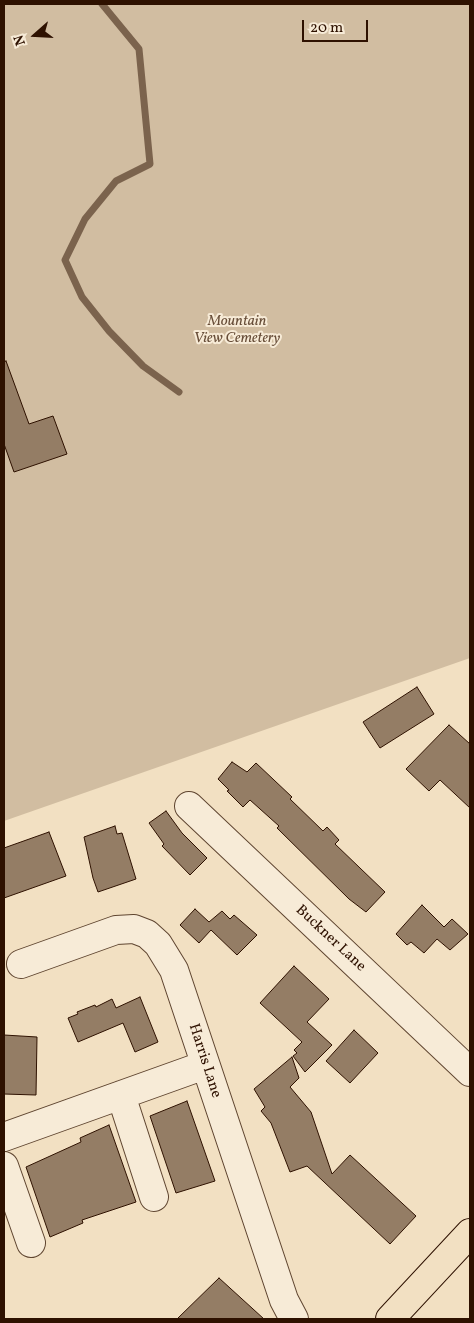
<!DOCTYPE html>
<style>
body{margin:0}
#map{position:relative;width:474px;height:1323px;overflow:hidden;background:#f2e0c2;font-family:Vollkorn,serif}
canvas{display:block}
.frame{position:absolute;inset:0;border:5px solid #2e1100;pointer-events:none}
.north{position:absolute;left:10px;top:10px;width:50px;height:50px;-webkit-text-stroke:4px #f7ebd7;paint-order:stroke;rotate:251deg;font-size:14px;font-weight:700;line-height:20px;text-align:center;color:#2e1100}
.north::after{content:'';display:block;margin:auto;width:18px;height:22px;background:#2e1100;clip-path:polygon(50% 0,100% 100%,50% 72%,0 100%)}
.scale{position:absolute;left:302px;top:20px;width:66px;height:22px;box-sizing:border-box;border:2px solid #2e1100;border-top:0;padding-left:6px;font-size:15px;line-height:18px;white-space:nowrap;color:#2e1100;-webkit-text-stroke:4px #f7ebd7;paint-order:stroke}
</style>
<div id="map">
<canvas width="474" height="1323"></canvas>
<div class="frame"></div>
<div class="north">N</div>
<div class="scale">20 m</div>
</div>
<script>
const ctx = document.querySelector('canvas').getContext('2d');
ctx.lineJoin = 'round';
function paint(path, color) { ctx.fillStyle = color; ctx.fill(path, 'evenodd'); }
const shape = rows => new Path2D(rows.map(r => 'M' + r).join(''));
function strokePath(path, color, width, dash) { ctx.strokeStyle = color; ctx.lineWidth = width; ctx.lineCap = dash ? 'butt' : 'round'; ctx.setLineDash(dash || []); ctx.stroke(path); }
function drawText(font, color, halo, rows, align = 'center') {
  ctx.font = font + ' Vollkorn,serif'; ctx.lineWidth = 4; ctx.setLineDash([]); ctx.textBaseline = 'middle'; ctx.strokeStyle = halo; ctx.fillStyle = color; for (const [text, x, y, turn = 0] of rows) {
    ctx.save(); ctx.translate(x, y); ctx.rotate((+turn || 0) * Math.PI / 180); ctx.textAlign = isNaN(turn) ? turn : align; if (halo) ctx.strokeText(text, 0, 0); ctx.fillText(text, 0, 0); ctx.restore();
  }
}
const green = shape([
 [4,4,470,4,470,658,4,821]
]);
const stream = shape([
 [102,4,139,49,150,164,116,181,85,219,65,260,82,297,109,331,143,366,179,392]
]);
const building = shape([
 [6,361,29,424,53,416,67,454,14,472,4,444,4,362,6,361],
 [417,687,434,714,380,748,363,722,417,687],
 [449,725,470,744,470,808,440,780,429,791,406,769,449,725],
 [232,762,247,772,256,763,292,797,290,799,323,831,327,827,339,840,335,844,385,892,366,912,349,899,277,828,279,826,250,800,243,807,227,791,229,790,218,779,232,762],
 [166,811,182,833,207,858,190,875,162,846,164,844,149,823,166,811],
 [115,826,117,834,122,833,136,879,98,892,93,878,84,837,115,826],
 [49,832,66,876,4,898,4,848,49,832],
 [422,905,444,927,452,919,468,934,450,950,437,939,424,953,411,942,407,945,396,934,422,905],
 [195,909,209,922,222,911,230,919,234,915,257,935,237,955,211,930,199,943,180,925,195,909],
 [294,966,329,999,307,1022,332,1045,305,1072,293,1056,297,1053,294,1050,302,1042,260,1003,294,966],
 [140,997,158,1042,135,1052,123,1023,78,1042,68,1018,78,1014,77,1012,95,1005,96,1007,112,999,116,1008,140,997],
 [354,1030,378,1053,350,1083,326,1061,354,1030],
 [4,1035,37,1037,36,1095,4,1094,4,1035],
 [292,1057,299,1078,290,1087,311,1112,332,1174,350,1155,416,1216,390,1244,307,1166,290,1172,271,1123,261,1111,265,1107,254,1089,292,1057],
 [187,1101,215,1181,176,1193,150,1116,187,1101],
 [109,1125,136,1202,82,1220,83,1223,50,1237,26,1167,81,1142,80,1138,109,1125],
 [219,1278,264,1319,177,1319,219,1278]
]);
const minor = shape([
 [189,806,470,1072],
 [21,964,116,930,134,929,147,934,158,944,174,970,284,1300,294,1319],
 [121,1095,154,1197],
 [4,1137,205,1065],
 [4,1166,31,1243]
]);
const major = shape([
 [390,1319,470,1233]
]);
const parkNames = [
 ["Mountain",237,322],
 ["View Cemetery",237,339]
];
const streetNames = [
 ["Buckner Lane",330,939,43],
 ["Harris Lane",204,1061,72]
];
paint(green, '#d1bda1');
strokePath(stream, '#7b634d', 7);
paint(building, '#947d65');
strokePath(building, '#2e1100', 1);
strokePath(minor, '#5f4530', 30);
strokePath(major, '#2e1100', 30);
strokePath(minor, '#f7ebd7', 28);
strokePath(major, '#f2e0c2', 28);
drawText('italic 15px', '#674d38', '#f7ebd7', parkNames);
drawText('15px', '#2e1100', '#f7ebd7', streetNames);
</script>
